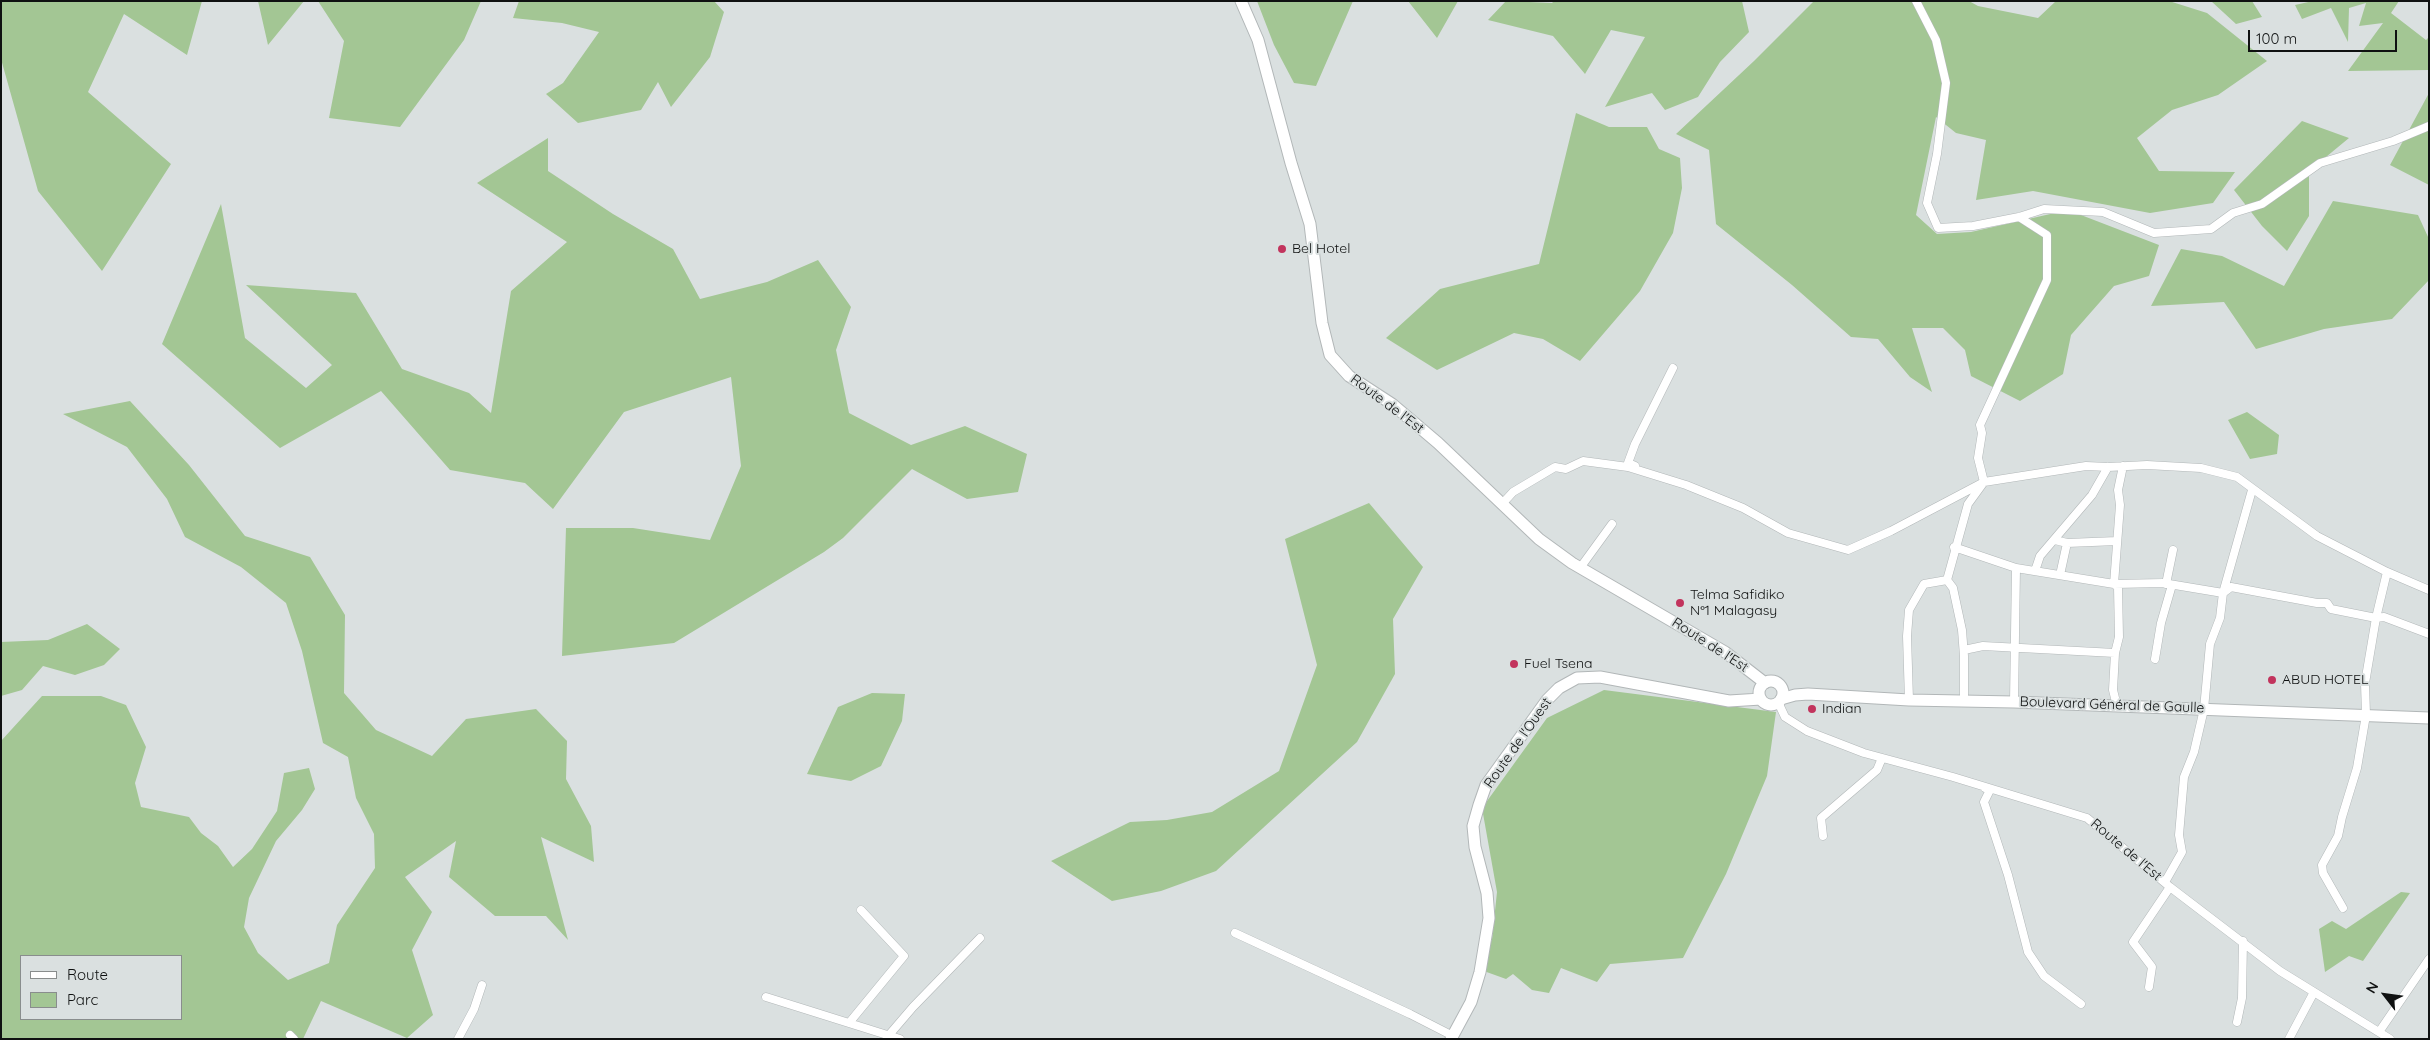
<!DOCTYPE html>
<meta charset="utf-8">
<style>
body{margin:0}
#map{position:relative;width:2430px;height:1040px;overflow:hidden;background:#dae0e0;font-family:Quicksand,sans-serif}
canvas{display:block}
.frame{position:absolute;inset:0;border:2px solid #0f1111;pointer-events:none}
.legend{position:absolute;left:20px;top:955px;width:162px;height:65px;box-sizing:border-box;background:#dae0e0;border:1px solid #898d8d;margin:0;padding:6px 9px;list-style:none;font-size:15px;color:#0f1111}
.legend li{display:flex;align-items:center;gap:10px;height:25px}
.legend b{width:25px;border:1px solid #898d8d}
.north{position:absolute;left:2360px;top:970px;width:50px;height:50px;-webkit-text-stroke:4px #dae0e0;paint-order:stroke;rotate:300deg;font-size:14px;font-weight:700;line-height:20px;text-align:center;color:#0f1111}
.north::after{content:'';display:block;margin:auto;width:18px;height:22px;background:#0f1111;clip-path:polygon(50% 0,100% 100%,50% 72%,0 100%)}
.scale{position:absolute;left:2248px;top:30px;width:149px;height:22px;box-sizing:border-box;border:2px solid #0f1111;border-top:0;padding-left:6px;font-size:15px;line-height:18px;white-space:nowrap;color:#0f1111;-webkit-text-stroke:4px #dae0e0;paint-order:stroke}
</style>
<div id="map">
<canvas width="2430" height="1040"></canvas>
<div class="frame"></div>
<ul class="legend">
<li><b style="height:6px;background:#fff"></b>Route</li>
<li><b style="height:14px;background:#a3c694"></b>Parc</li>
</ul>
<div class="north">N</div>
<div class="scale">100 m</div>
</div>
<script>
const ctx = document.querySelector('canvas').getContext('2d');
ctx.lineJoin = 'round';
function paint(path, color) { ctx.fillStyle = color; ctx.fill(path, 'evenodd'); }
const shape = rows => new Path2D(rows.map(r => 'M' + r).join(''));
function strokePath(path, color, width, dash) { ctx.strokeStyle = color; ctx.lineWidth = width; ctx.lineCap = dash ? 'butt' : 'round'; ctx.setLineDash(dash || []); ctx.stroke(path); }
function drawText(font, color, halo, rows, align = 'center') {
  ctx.font = font + ' Quicksand,sans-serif'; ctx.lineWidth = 4; ctx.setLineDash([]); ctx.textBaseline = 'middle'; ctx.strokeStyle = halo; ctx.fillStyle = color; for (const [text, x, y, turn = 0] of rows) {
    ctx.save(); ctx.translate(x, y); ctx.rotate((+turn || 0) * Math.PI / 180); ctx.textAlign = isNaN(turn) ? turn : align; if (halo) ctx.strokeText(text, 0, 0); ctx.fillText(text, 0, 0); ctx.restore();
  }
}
const green = shape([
 [1,1,202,1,187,55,124,14,88,92,171,164,102,271,38,191,1,59],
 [258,1,304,1,268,45],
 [318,1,481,1,464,40,400,127,329,118,344,41],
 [519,1,714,1,724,12,710,57,671,107,658,82,641,110,578,123,546,94,563,83,599,32,562,23,513,18],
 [1257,1,1353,1,1316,86,1294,83,1274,45],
 [1408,1,1458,1,1437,38],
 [1506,1,1552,3,1554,1,1742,1,1749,32,1720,62,1698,97,1665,110,1652,93,1605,107,1645,37,1611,30,1585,74,1553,36,1488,20],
 [1814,1,1969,1,1978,6,2038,18,2056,1,2169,1,2207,13,2267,61,2218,95,2172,110,2137,138,2159,171,2235,172,2213,203,2150,213,2033,191,1976,200,1986,140,1956,133,1936,117,1916,215,1937,234,1971,232,2068,210,2159,245,2149,276,2114,286,2071,335,2063,374,2020,401,1971,376,1965,350,1943,328,1912,328,1932,392,1910,377,1878,339,1851,337,1792,285,1716,224,1709,150,1676,134,1754,61],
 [2211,1,2252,1,2262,17,2236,24],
 [2313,1,2399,1,2391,13,2426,40,2429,37,2429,70,2348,71,2383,23,2359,26,2366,3,2349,8,2348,42,2331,8,2302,19,2295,5],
 [2429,93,2429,185,2390,165],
 [1576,113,1609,127,1647,127,1659,149,1680,158,1682,188,1673,233,1640,291,1580,361,1543,339,1514,333,1437,370,1386,338,1440,289,1539,264],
 [2302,121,2349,138,2309,171,2309,216,2287,251,2262,226,2234,190],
 [548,138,548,171,613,214,673,249,700,299,767,282,818,260,851,307,836,350,849,413,911,445,965,426,1027,454,1018,492,967,499,912,469,843,538,824,552,674,643,562,656,566,528,633,528,710,540,741,466,731,377,624,412,553,509,525,483,450,470,381,391,280,448,162,344,221,204,245,338,306,388,332,365,246,285,356,293,402,369,469,393,491,413,511,291,567,242,477,183],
 [2333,201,2418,215,2429,239,2429,280,2392,319,2324,329,2256,349,2224,302,2151,306,2181,249,2222,256,2284,286],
 [130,401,189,465,245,536,310,557,345,615,344,693,376,730,432,756,466,719,536,709,567,741,566,779,591,826,594,862,541,837,568,940,546,916,495,916,449,877,456,841,405,877,432,912,412,950,433,1015,407,1038,321,1001,303,1039,1,1039,1,741,42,696,101,696,126,705,146,747,135,783,141,807,189,817,201,833,218,846,233,867,252,849,277,811,284,773,309,768,315,789,302,810,276,841,249,898,244,927,258,953,288,980,329,963,337,925,375,868,374,834,356,798,348,757,323,743,302,651,286,603,241,567,185,537,167,499,127,447,63,414],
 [21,956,181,956,181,1019,21,1019],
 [2247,412,2279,435,2277,454,2250,459,2228,420],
 [1369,503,1423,567,1393,619,1395,674,1357,742,1216,871,1161,891,1112,901,1051,861,1130,822,1167,820,1212,812,1279,771,1317,665,1285,539],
 [87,624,120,649,104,665,75,675,43,666,22,690,1,696,1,642,48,640],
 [1604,690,1776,712,1767,776,1726,874,1683,958,1610,964,1597,982,1561,968,1549,993,1532,990,1513,974,1506,979,1481,970,1492,939,1497,892,1482,808,1547,718],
 [872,693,905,694,902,721,881,766,851,781,807,774,838,707],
 [2401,892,2410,893,2363,961,2349,956,2325,972,2319,929,2332,921,2346,929]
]);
const street = shape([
 [1916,1,1936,40,1946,83,1937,154,1927,203,1938,228,1973,226,2019,217,2044,209,2103,212,2154,233,2211,229,2233,213,2262,204,2320,163,2393,141,2429,126],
 [1635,466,1628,463,1635,444,1673,368],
 [1502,504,1513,492,1555,467,1566,469,1583,461,1628,467,1686,485,1743,508,1788,533,1848,550,1891,531,1984,482,2086,466,2108,467,2147,465,2201,468,2237,477,2317,536,2387,572,2429,590],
 [2055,540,2067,543,2117,541],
 [1954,547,2016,568,2014,702],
 [1580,568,1612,524],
 [2016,568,2114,584,2163,583,2223,593,2231,587,2317,603,2327,603,2331,609,2376,618,2384,617,2429,634],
 [2035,571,2040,556,2092,495,2108,467],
 [2060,575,2067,543],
 [2166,584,2173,550],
 [1964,650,1983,646,2115,653],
 [2155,659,2161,623,2172,585],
 [1909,700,1907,636,1909,610,1924,584,1947,580],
 [1964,700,1964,656,1962,630,1953,588,1947,580,1968,504,1984,482,1978,458,1982,433,1980,425,2047,280,2047,235,2019,217],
 [1778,702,1785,717,1807,731,1864,753,1953,777,2087,818,2170,887,2280,971,2390,1039],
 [2117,706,2113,690,2115,653,2119,637,2118,587,2114,584,2120,505,2118,490,2123,466],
 [1985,788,1990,790,1984,802,2008,875,2028,952,2044,976,2081,1004],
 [1823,836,1821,818,1877,770,1882,758],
 [2165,882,2182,852,2179,835,2184,777,2194,752,2204,709,2210,644,2220,618,2223,593,2252,490],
 [2343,908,2323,873,2322,865,2338,836,2342,817,2357,768,2366,715,2365,683,2376,618,2387,572],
 [1235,933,1410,1014,1453,1036],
 [2149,987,2152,967,2133,942,2170,887],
 [766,997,900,1039],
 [2237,1022,2242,998,2243,941],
 [849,1023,904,956,861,910],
 [2379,1032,2429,959],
 [290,1035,294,1039],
 [889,1035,913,1007,980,938],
 [458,1039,474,1009,482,985],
 [2289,1039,2314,992]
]);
const secondary = shape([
 [1241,1,1258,40,1291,163,1310,224,1322,323,1330,355,1349,376,1392,404,1438,443,1539,539,1572,563,1725,652,1765,683],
 '1759 693a12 12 0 1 1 24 0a12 12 0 1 1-24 0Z',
 [1781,699,1795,695,1808,694,1909,700,2014,702,2429,718],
 [1451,1039,1471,1002,1480,972,1489,918,1487,893,1475,847,1473,826,1479,805,1486,785,1547,700,1559,688,1577,678,1600,677,1729,701,1761,699]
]);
const markers = [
 [1282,249,5,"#c2345d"],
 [1680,603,5,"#c2345d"],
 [1514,664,5,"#c2345d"],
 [2272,680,5,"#c2345d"],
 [1812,709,5,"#c2345d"]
];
const poiNames = [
 ["Bel Hotel",1292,249],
 ["Telma Safidiko",1690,595],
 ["N°1 Malagasy",1690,611],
 ["Fuel Tsena",1524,664],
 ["ABUD HOTEL",2282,680],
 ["Indian",1822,709]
];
const streetNames = [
 ["Route de l'Est",1387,404,37],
 ["Route de l'Est",1710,645,33],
 ["Boulevard Général de Gaulle",2112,705,2],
 ["Route de l'Ouest",1518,743,-55],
 ["Route de l'Est",2126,850,40]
];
paint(green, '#a3c694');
strokePath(street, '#b2b7b8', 9);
strokePath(secondary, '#b2b7b8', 13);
strokePath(street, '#fff', 8);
strokePath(secondary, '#fff', 11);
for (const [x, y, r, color] of markers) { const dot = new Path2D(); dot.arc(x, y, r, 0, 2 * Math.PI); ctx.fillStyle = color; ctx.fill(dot); strokePath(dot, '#dae0e0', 2); }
drawText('14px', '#0f1111', '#dae0e0', poiNames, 'left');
drawText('14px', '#0f1111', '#dae0e0', streetNames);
</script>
